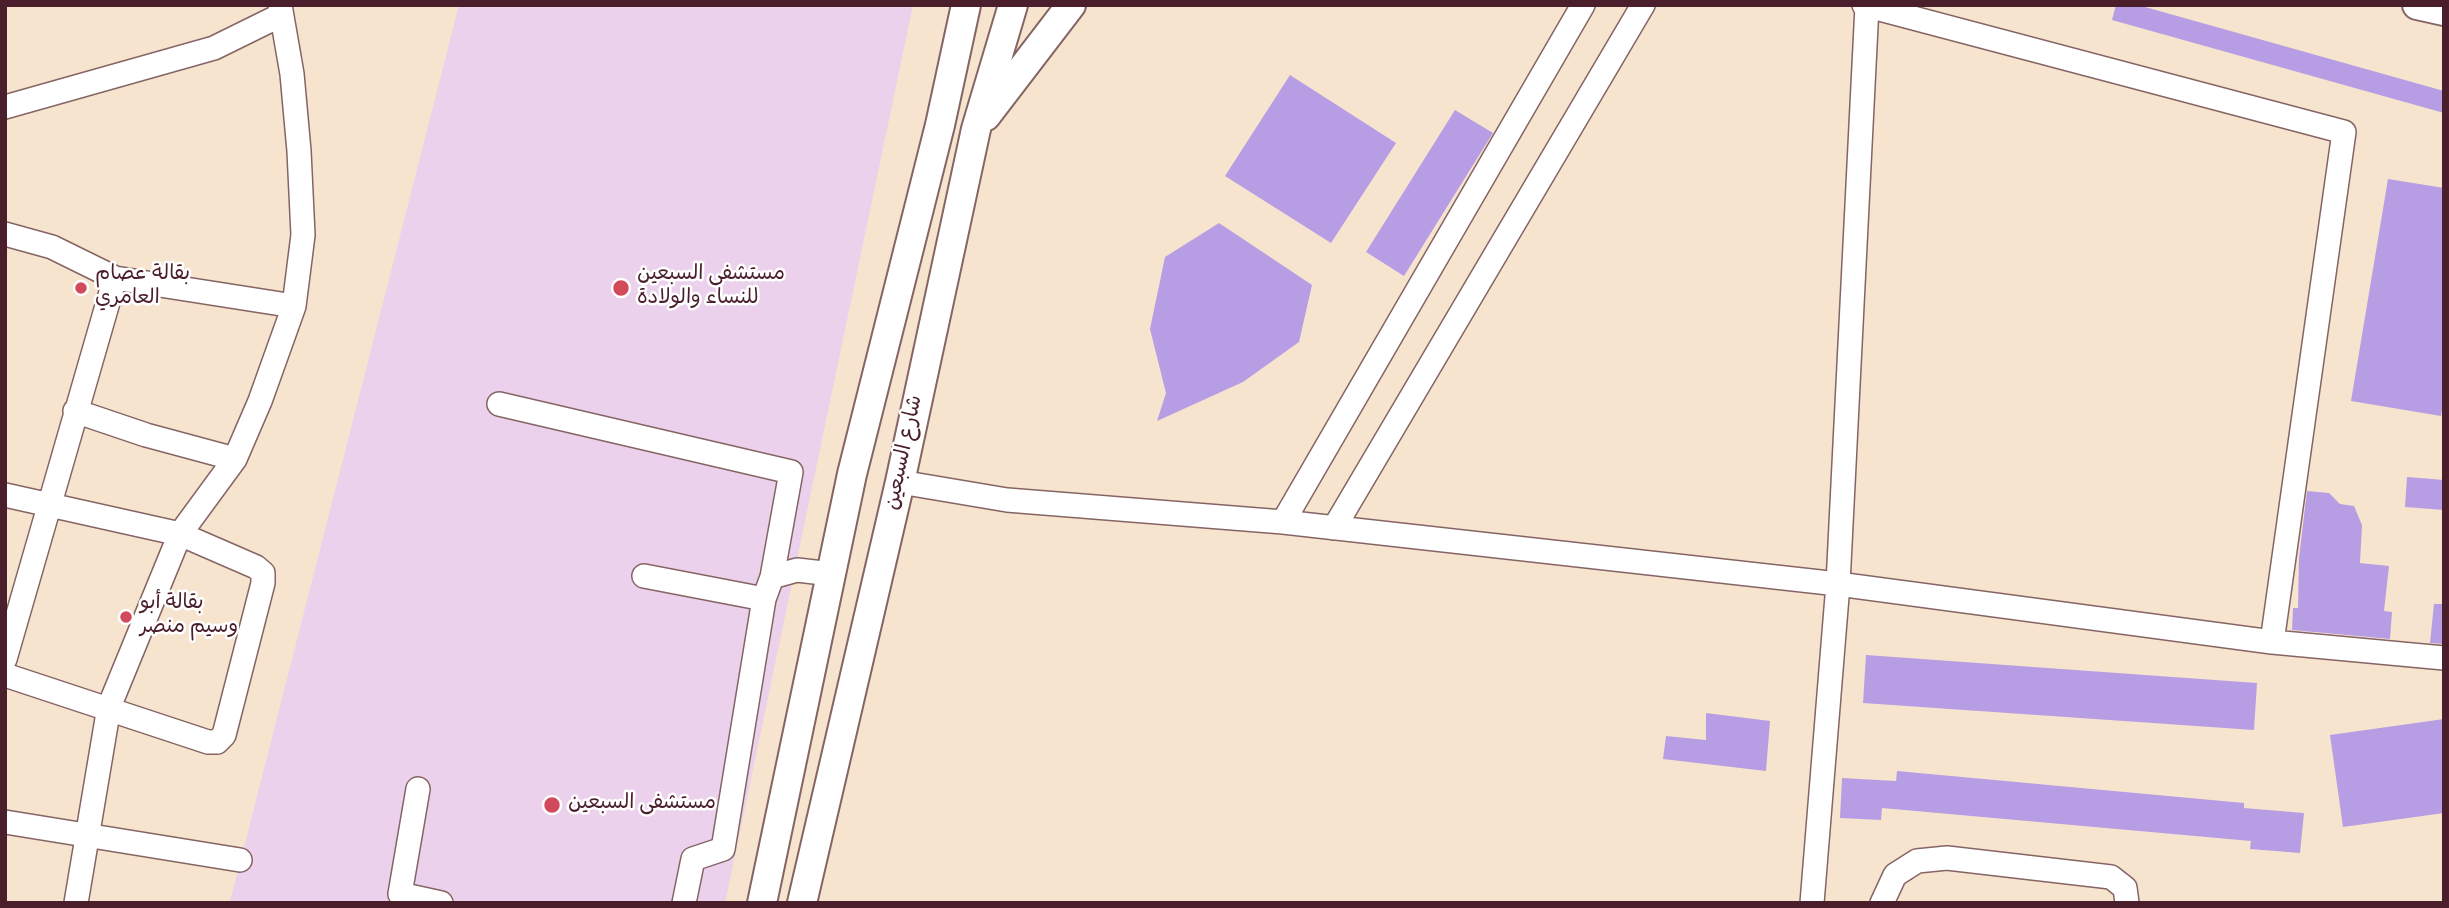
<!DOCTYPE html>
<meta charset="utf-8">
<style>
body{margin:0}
#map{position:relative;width:2449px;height:908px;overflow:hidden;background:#f6e4ce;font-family:Dekko,sans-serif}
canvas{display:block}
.frame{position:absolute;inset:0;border:7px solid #4a1f2b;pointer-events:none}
</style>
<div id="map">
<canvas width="2449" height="908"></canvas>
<div class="frame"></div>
</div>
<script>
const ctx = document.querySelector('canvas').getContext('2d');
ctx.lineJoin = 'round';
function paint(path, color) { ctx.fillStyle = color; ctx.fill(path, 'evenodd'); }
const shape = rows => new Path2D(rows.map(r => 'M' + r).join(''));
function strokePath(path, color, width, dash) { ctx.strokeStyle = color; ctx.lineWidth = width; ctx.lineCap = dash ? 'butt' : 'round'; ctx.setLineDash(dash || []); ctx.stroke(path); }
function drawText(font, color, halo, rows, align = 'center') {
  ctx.font = font + ' Dekko,"Playpen Sans Arabic",sans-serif'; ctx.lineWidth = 5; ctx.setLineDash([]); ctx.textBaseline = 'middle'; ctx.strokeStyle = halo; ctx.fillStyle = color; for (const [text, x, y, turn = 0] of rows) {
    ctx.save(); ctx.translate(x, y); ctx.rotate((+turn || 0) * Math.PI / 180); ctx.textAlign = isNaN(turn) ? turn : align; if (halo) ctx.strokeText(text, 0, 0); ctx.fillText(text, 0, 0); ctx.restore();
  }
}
const built = shape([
 [459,5,913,5,725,903,230,902]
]);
const building = shape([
 [2116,5,2138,5,2444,91,2444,113,2112,20],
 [1290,75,1396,143,1331,243,1225,176],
 [1455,110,1493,133,1404,276,1366,252],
 [2388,179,2444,188,2444,397,2441,416,2351,401],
 [1219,223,1312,285,1299,342,1243,382,1157,421,1166,393,1150,329,1165,257],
 [2407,477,2444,480,2444,510,2405,507],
 [2307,491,2329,493,2340,504,2354,506,2362,525,2360,563,2389,566,2384,611,2392,612,2390,639,2292,630,2293,608,2298,608,2299,558],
 [2434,604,2444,604,2444,644,2430,643],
 [1866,655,2257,683,2254,730,1863,703],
 [1706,713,1770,721,1766,771,1663,759,1666,736,1706,740],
 [2444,719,2444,813,2343,827,2330,735],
 [1897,771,2244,803,2244,808,2304,813,2300,853,2250,849,2251,841,1882,808,1881,820,1840,818,1842,778,1896,781]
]);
const minor = shape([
 [1864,5,2344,132,2272,642],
 [5,107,214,48,281,15],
 [5,234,52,247,115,278,294,306],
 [499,404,791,472,772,577,764,599,723,849,693,859,684,903],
 [75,411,146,435,235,459],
 [900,482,1007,500,1283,522,1838,584,2272,642,2444,658],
 [5,495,180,534,256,567,263,573,263,583,224,735,217,742,208,742,5,675],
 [1283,522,1583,5],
 [1334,528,1643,5],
 [644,576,764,599],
 [772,577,797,570,832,574],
 [5,659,115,278],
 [418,789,400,894,441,903],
 [5,822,240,860],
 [76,903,109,707,180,534,235,459,260,401,294,306,303,235,299,151,292,74,280,5],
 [1812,903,1838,584,1867,6],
 [1882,903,1895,875,1917,861,1947,858,2111,877,2125,888,2127,903]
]);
const major = shape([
 [2417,5,2444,11],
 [986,116,1071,5],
 [762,903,852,474,940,125,966,5],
 [802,903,900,482,976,129,1013,5]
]);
const markers = [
 [81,288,7,"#d1495b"],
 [621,288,9,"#d1495b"],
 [126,617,7,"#d1495b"],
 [552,805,9,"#d1495b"]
];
const poiNames = [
 ["بقالة عصام",95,276],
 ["العامري",95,300],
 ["مستشفى السبعين",637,276],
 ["للنساء والولادة",637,300],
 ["بقالة أبو",140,605],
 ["وسيم منصر",140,629],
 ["مستشفى السبعين",568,805]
];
const streetNames = [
 ["شارع السبعين",906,453,-78]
];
paint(built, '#ebd1eb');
paint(building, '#b79ee4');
strokePath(minor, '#866464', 26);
strokePath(major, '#866464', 32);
strokePath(minor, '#fff', 23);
strokePath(major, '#fff', 28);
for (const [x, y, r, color] of markers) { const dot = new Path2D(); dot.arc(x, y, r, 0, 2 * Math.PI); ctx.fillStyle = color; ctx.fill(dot); strokePath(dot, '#fff', 2.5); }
drawText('21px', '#4a1f2b', '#fff', poiNames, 'left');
drawText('21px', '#4a1f2b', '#fff', streetNames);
</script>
